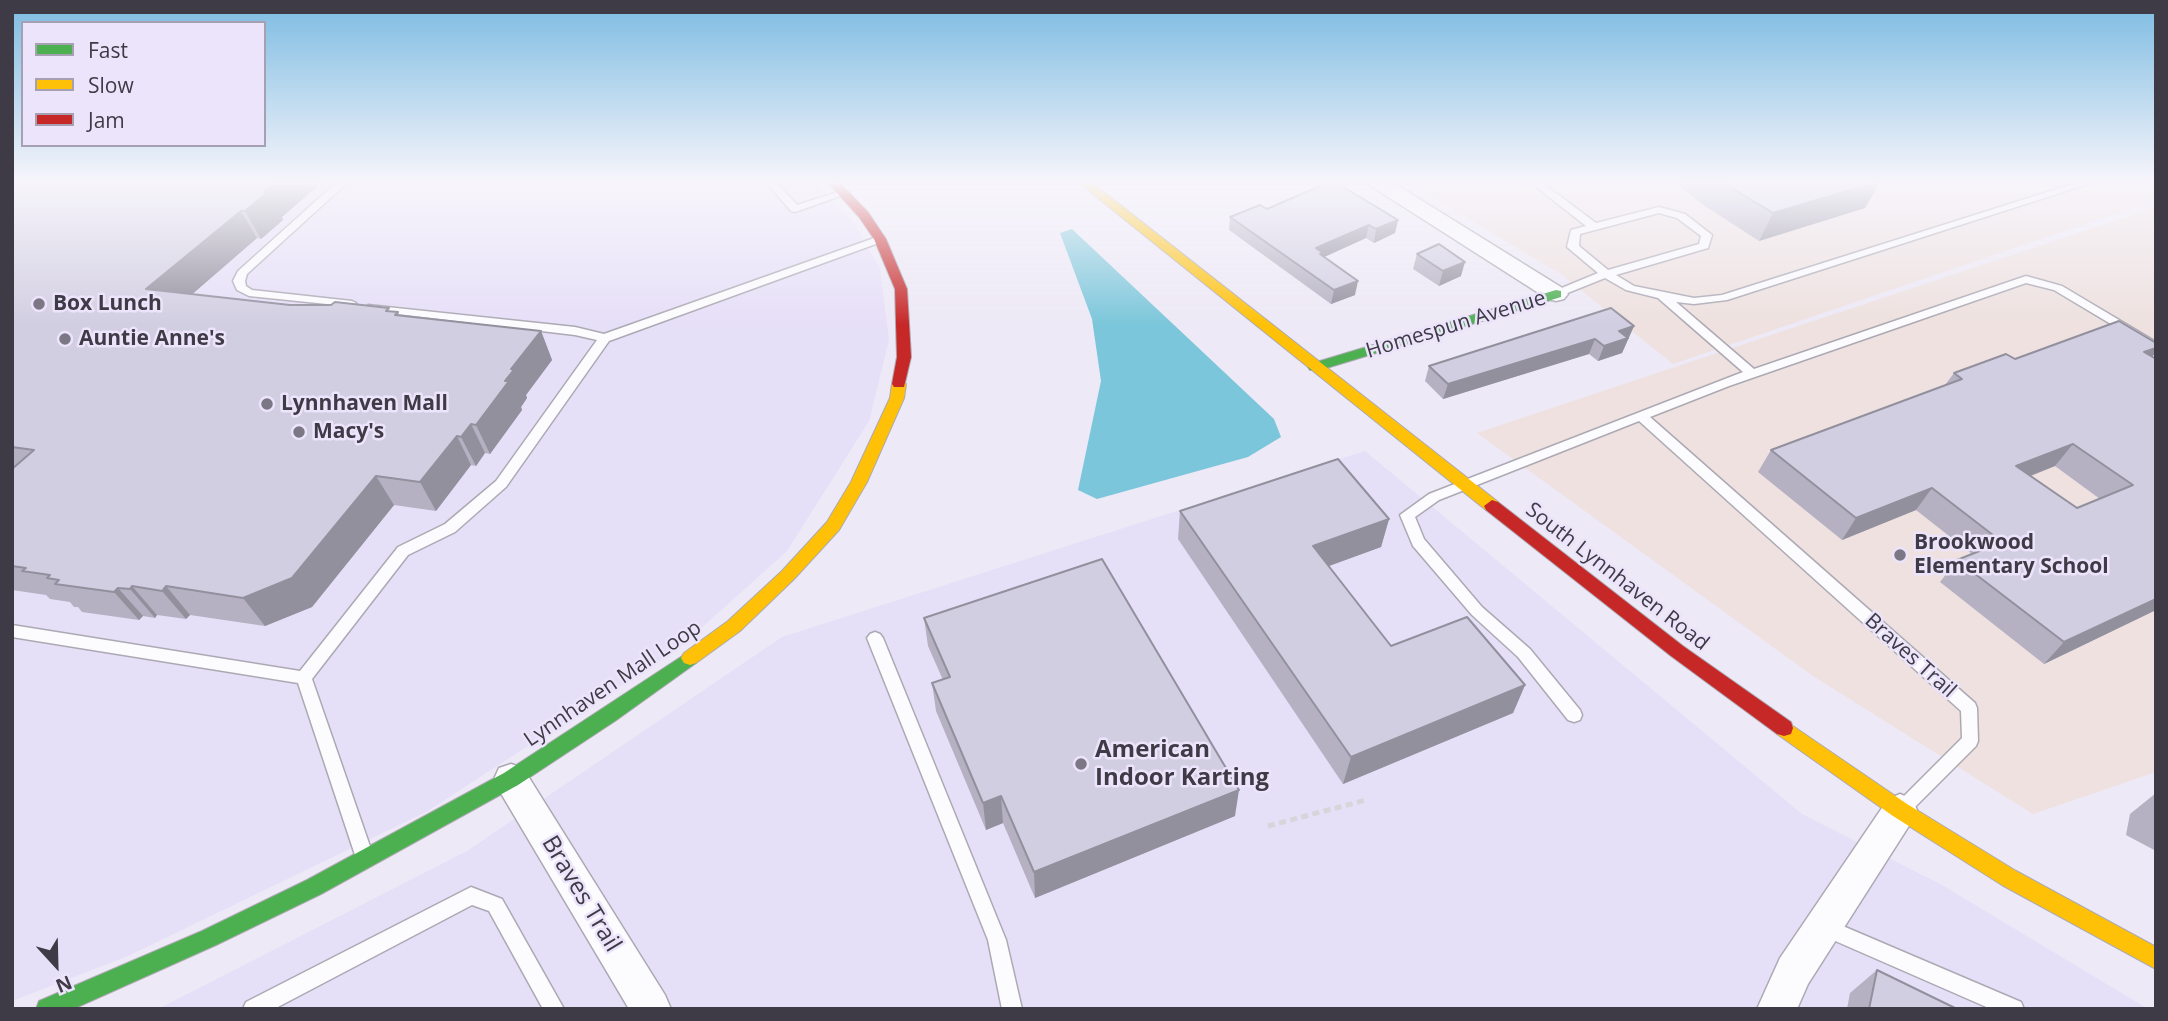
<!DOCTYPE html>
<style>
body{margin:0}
#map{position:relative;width:2168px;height:1021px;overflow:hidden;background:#ede9f6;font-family:"Open Sans",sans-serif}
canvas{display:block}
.frame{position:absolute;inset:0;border:14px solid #3e3a46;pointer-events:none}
.legend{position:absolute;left:21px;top:21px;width:245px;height:126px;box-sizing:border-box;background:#ebe4fb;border:2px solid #a6a0b3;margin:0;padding:9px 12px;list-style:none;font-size:21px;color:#3e3a46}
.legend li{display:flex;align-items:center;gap:14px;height:35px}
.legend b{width:35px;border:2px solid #a6a0b3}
.north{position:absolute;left:21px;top:930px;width:70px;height:70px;-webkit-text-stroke:5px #ebe4fb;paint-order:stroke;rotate:158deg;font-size:19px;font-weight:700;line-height:28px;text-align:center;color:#3e3a46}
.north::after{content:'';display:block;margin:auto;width:24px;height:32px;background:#3e3a46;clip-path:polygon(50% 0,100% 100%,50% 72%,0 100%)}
</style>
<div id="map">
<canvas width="2168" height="1021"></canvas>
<div class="frame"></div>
<ul class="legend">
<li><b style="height:9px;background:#4caf50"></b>Fast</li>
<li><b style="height:9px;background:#ffc107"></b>Slow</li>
<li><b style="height:9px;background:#c62828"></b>Jam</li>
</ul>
<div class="north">N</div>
</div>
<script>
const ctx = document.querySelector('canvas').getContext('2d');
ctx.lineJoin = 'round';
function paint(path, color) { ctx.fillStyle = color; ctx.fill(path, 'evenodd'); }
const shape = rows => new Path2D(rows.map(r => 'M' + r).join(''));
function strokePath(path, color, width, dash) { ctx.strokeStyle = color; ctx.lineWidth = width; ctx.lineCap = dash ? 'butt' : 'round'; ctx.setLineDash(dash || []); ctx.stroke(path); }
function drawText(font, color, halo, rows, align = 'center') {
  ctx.font = font + ' "Open Sans",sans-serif'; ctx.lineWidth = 5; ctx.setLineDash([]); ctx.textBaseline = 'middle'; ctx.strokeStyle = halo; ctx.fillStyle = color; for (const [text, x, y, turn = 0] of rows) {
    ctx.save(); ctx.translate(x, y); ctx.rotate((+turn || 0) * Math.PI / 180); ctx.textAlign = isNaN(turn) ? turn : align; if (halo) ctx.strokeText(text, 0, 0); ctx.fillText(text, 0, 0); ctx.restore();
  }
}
const built = shape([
 [12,182,815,182,855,224,880,269,889,340,869,421,787,551,679,648,426,812,128,956,12,1001],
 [1365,451,1802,814,1942,885,2148,1009,158,1009,467,851,782,637]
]);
const education = shape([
 [1407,182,2156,182,2156,200,1673,364,1562,275],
 [2156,207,2156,772,2033,814,1813,676,1477,433]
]);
const water = shape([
 [1072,229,1274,419,1281,437,1248,457,1097,499,1078,490,1101,381,1092,319,1060,233]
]);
const path = shape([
 [1268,826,1366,800]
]);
const lane = shape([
 [337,182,348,182,247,274,245,281,246,286,252,290,352,301,356,303,356,307,249,296,237,290,233,281,238,271,337,182],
 [766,182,776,182,797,205,844,190,849,193,795,212,791,211,766,182],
 [1530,182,1541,182,1596,223,1659,207,1685,214,1712,235,1708,248,1616,275,1634,286,1694,298,1722,295,2079,182,2094,182,1727,300,1694,304,1676,302,1754,369,2026,276,2062,286,2156,342,2156,351,2054,290,2026,283,1729,386,1650,417,1975,703,1977,708,1978,741,1976,746,1910,812,1904,815,1898,812,1895,807,1898,802,1962,738,1961,711,1639,421,1439,500,1415,517,1424,539,1482,607,1530,649,1580,710,1582,715,1580,720,1574,722,1568,720,1518,657,1472,615,1413,546,1400,515,1429,494,1743,372,1658,298,1626,290,1605,278,1560,296,1552,296,1552,292,1598,273,1567,247,1571,230,1586,226,1530,182],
 [1659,213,1677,218,1701,236,1699,244,1608,270,1579,246,1580,234,1659,213],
 [880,236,884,237,884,241,609,341,506,487,455,532,408,555,312,679,373,855,370,861,364,863,358,861,355,855,298,683,12,637,12,625,300,671,398,547,445,524,496,481,597,340,575,335,372,311,368,309,368,305,575,327,604,334,880,236],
 [875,632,880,634,883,638,1006,940,1022,1009,1002,1009,988,940,867,638,870,634,875,632],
 [471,887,502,899,564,1009,543,1009,489,911,472,905,274,1009,243,1009,246,1002,471,887],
 [1824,918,2021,1002,2024,1009,1991,1009,1817,933,1815,927,1817,921,1824,918]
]);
const street = shape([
 [1368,182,1392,182,1564,289,1568,294,1564,299,1556,301,1548,299,1371,186,1368,182],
 [511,764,523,768,665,995,671,1009,629,1009,499,790,494,779,499,768,511,764],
 [1900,794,1912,799,1917,810,1912,821,1808,984,1797,1009,1757,1009,1780,958,1888,799,1900,794]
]);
const fast = shape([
 [1556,290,1561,291,1561,297,1320,370,1310,370,1308,367,1310,364,1556,290],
 [690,651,696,653,699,658,696,663,615,721,518,785,321,894,216,945,73,1009,36,1009,39,1001,202,931,307,880,504,773,690,651]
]);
const slow = shape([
 [1078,182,1091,182,1498,502,1500,506,1498,510,1486,510,1078,182],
 [899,379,906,384,904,398,867,482,839,530,794,579,740,631,696,663,690,665,684,663,681,658,684,653,728,621,782,571,827,522,851,482,890,398,892,384,899,379],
 [1784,720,1907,804,2016,871,2156,947,2156,969,2002,885,1893,816,1777,734,1775,728,1777,722,1784,720]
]);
const jam = shape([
 [827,182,839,182,868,212,886,239,907,289,911,357,904,387,894,387,892,384,897,357,895,289,874,239,859,217,827,182],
 [1492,500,1498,502,1683,646,1791,722,1793,728,1791,734,1784,736,1777,734,1671,656,1486,510,1484,506,1492,500]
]);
const wall = shape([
 [12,182,322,182,282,217,283,220,261,239,257,238,192,294,290,305,390,311,398,312,400,316,541,331,552,360,526,395,527,398,521,407,522,410,490,454,485,453,476,466,471,465,436,511,394,505,312,607,265,626,190,615,186,619,157,615,155,618,143,616,139,620,82,612,78,607,74,607,70,602,50,599,46,595,12,590],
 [1674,182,1880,182,1865,208,1759,241,1705,206],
 [1267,209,1398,220,1395,233,1374,243,1366,238,1324,257,1355,295,1331,304,1229,230,1230,217],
 [1417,254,1461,276,1439,286,1413,269],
 [1634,326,1622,353,1598,361,1589,354,1443,399,1425,381,1429,366],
 [2156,343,2156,352,2152,357,2156,359,2156,610,2044,664,1940,582,1957,560,1972,554,1916,510,1842,540,1758,472,1771,450,1945,385,1954,373,2015,359],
 [2055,466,2100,499,2077,508,2031,476],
 [1180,511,1389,519,1381,547,1329,566,1391,646,1525,685,1513,713,1343,784,1178,539],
 [924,618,1235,816,1035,898,1003,823,986,830,936,711,932,683,943,680,928,646],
 [2156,793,2156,851,2126,835,2130,814],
 [1877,970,1957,1009,1847,1009,1850,993]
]);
const shadedWall = shape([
 [276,182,322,182,282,217,283,220,261,239,245,211],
 [1571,182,1581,182,1570,185],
 [1878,182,1880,182,1865,208,1759,241,1773,213],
 [241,211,257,238,166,317,146,289],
 [1398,220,1395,233,1374,243,1376,229],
 [1369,225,1366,238,1322,258,1316,248],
 [1465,262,1461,276,1439,286,1443,271],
 [1358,281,1355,295,1331,304,1334,290],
 [1634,326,1622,353,1598,361,1604,346,1619,331],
 [541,331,552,360,526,395,527,398,521,407,522,410,490,454,476,425,505,381,511,369],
 [1595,339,1589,354,1443,399,1448,384],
 [2156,348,2156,352,2143,368,2144,352],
 [471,424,485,453,476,466,461,437],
 [457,436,471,465,436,511,420,482],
 [2073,444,2055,466,1999,488,2016,466],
 [376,476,394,505,312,607,265,626,243,598],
 [1932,488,1916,510,1842,540,1856,518],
 [1389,519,1381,547,1307,574,1313,546],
 [132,586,157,615,155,618,130,589],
 [166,586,190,615,186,619,162,591],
 [118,588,143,616,139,620,114,592],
 [2156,599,2156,610,2044,664,2064,642],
 [1525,685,1513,713,1343,784,1351,757],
 [1239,790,1235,816,1035,898,1034,872],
 [1001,796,1003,823,986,830,983,803]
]);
const building = shape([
 [12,182,276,182,264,192,268,192,245,211,241,211,146,289,290,305,331,305,335,302,389,308,386,311,398,312,395,315,541,331,511,369,514,370,505,381,509,381,476,425,471,424,461,437,457,436,420,482,376,476,292,578,243,598,166,586,162,591,132,586,130,589,118,588,114,592,55,584,59,580,47,578,50,575,22,571,26,568,12,566,12,469,34,450,12,447,12,182],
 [1329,182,1335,182,1398,220,1376,229,1369,225,1316,248,1323,253,1320,254,1358,281,1334,290,1230,217,1260,205,1267,209,1329,182],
 [1722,182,1878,182,1773,213,1722,182],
 [1439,244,1465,262,1443,271,1417,254,1439,244],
 [1611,308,1634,326,1619,331,1628,338,1604,346,1595,339,1448,384,1429,366,1611,308],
 [2119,321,2156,343,2156,348,2144,352,2156,359,2156,599,2064,642,1957,560,2002,542,1932,488,1856,518,1771,450,1962,379,1954,373,2006,354,2015,359,2119,321],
 [2073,444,2133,485,2077,508,2016,466,2073,444],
 [1338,459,1389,519,1313,546,1391,646,1467,617,1525,685,1351,757,1180,511,1338,459],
 [1102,559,1239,790,1034,872,1001,796,983,803,932,683,950,677,924,618,1102,559],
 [1877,970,1957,1009,1869,1009,1877,970]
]);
const markers = [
 [39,304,7,"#7b7784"],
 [65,339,7,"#7b7784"],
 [267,404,7,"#7b7784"],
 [299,432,7,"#7b7784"],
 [1900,555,7,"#7b7784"],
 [1081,764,7,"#7b7784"]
];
const poiNames = [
 ["Box Lunch",53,304],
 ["Auntie Anne's",79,339],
 ["Lynnhaven Mall",281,404],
 ["Macy's",313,432],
 ["Brookwood",1914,543],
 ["Elementary School",1914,567]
];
const streetNames = [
 ["Homespun Avenue",1456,325,-17],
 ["South Lynnhaven Road",1617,577,38],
 ["Braves Trail",1910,656,42],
 ["Lynnhaven Mall Loop",613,684,-34]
];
const nearPoinames = [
 ["American",1095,750],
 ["Indoor Karting",1095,778]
];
const nearStreetnames = [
 ["Braves Trail",581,894,59]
];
paint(built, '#e6dff8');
paint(education, '#eee1df');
paint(water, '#7bc6da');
strokePath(lane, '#aca9b3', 3);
strokePath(street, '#aca9b3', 3);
strokePath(fast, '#aca9b3', 2);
strokePath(slow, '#aca9b3', 2);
strokePath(jam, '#aca9b3', 2);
strokePath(path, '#d6d5d9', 5, [7, 4.5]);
paint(lane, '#fcfcfe');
paint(street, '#fcfcfe');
paint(fast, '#4caf50');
paint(slow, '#ffc107');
paint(jam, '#c62828');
paint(wall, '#b5b1c2');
paint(shadedWall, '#93909e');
paint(building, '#d2cee2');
strokePath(building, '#93909e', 2);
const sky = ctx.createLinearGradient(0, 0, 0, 325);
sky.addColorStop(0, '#7cbbe2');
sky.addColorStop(0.56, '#f7f5fb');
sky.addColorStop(1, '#f7f5fb00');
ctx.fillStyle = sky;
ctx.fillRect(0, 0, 2168, 325);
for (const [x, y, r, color] of markers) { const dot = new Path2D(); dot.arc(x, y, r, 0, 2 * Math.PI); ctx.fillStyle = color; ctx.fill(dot); strokePath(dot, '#ebe4fb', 2.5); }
drawText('bold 21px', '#3e3a46', '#ebe4fb', poiNames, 'left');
drawText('21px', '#3e3a46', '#ebe4fb', streetNames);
drawText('bold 24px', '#3e3a46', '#ebe4fb', nearPoinames, 'left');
drawText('24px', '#3e3a46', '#ebe4fb', nearStreetnames);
</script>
